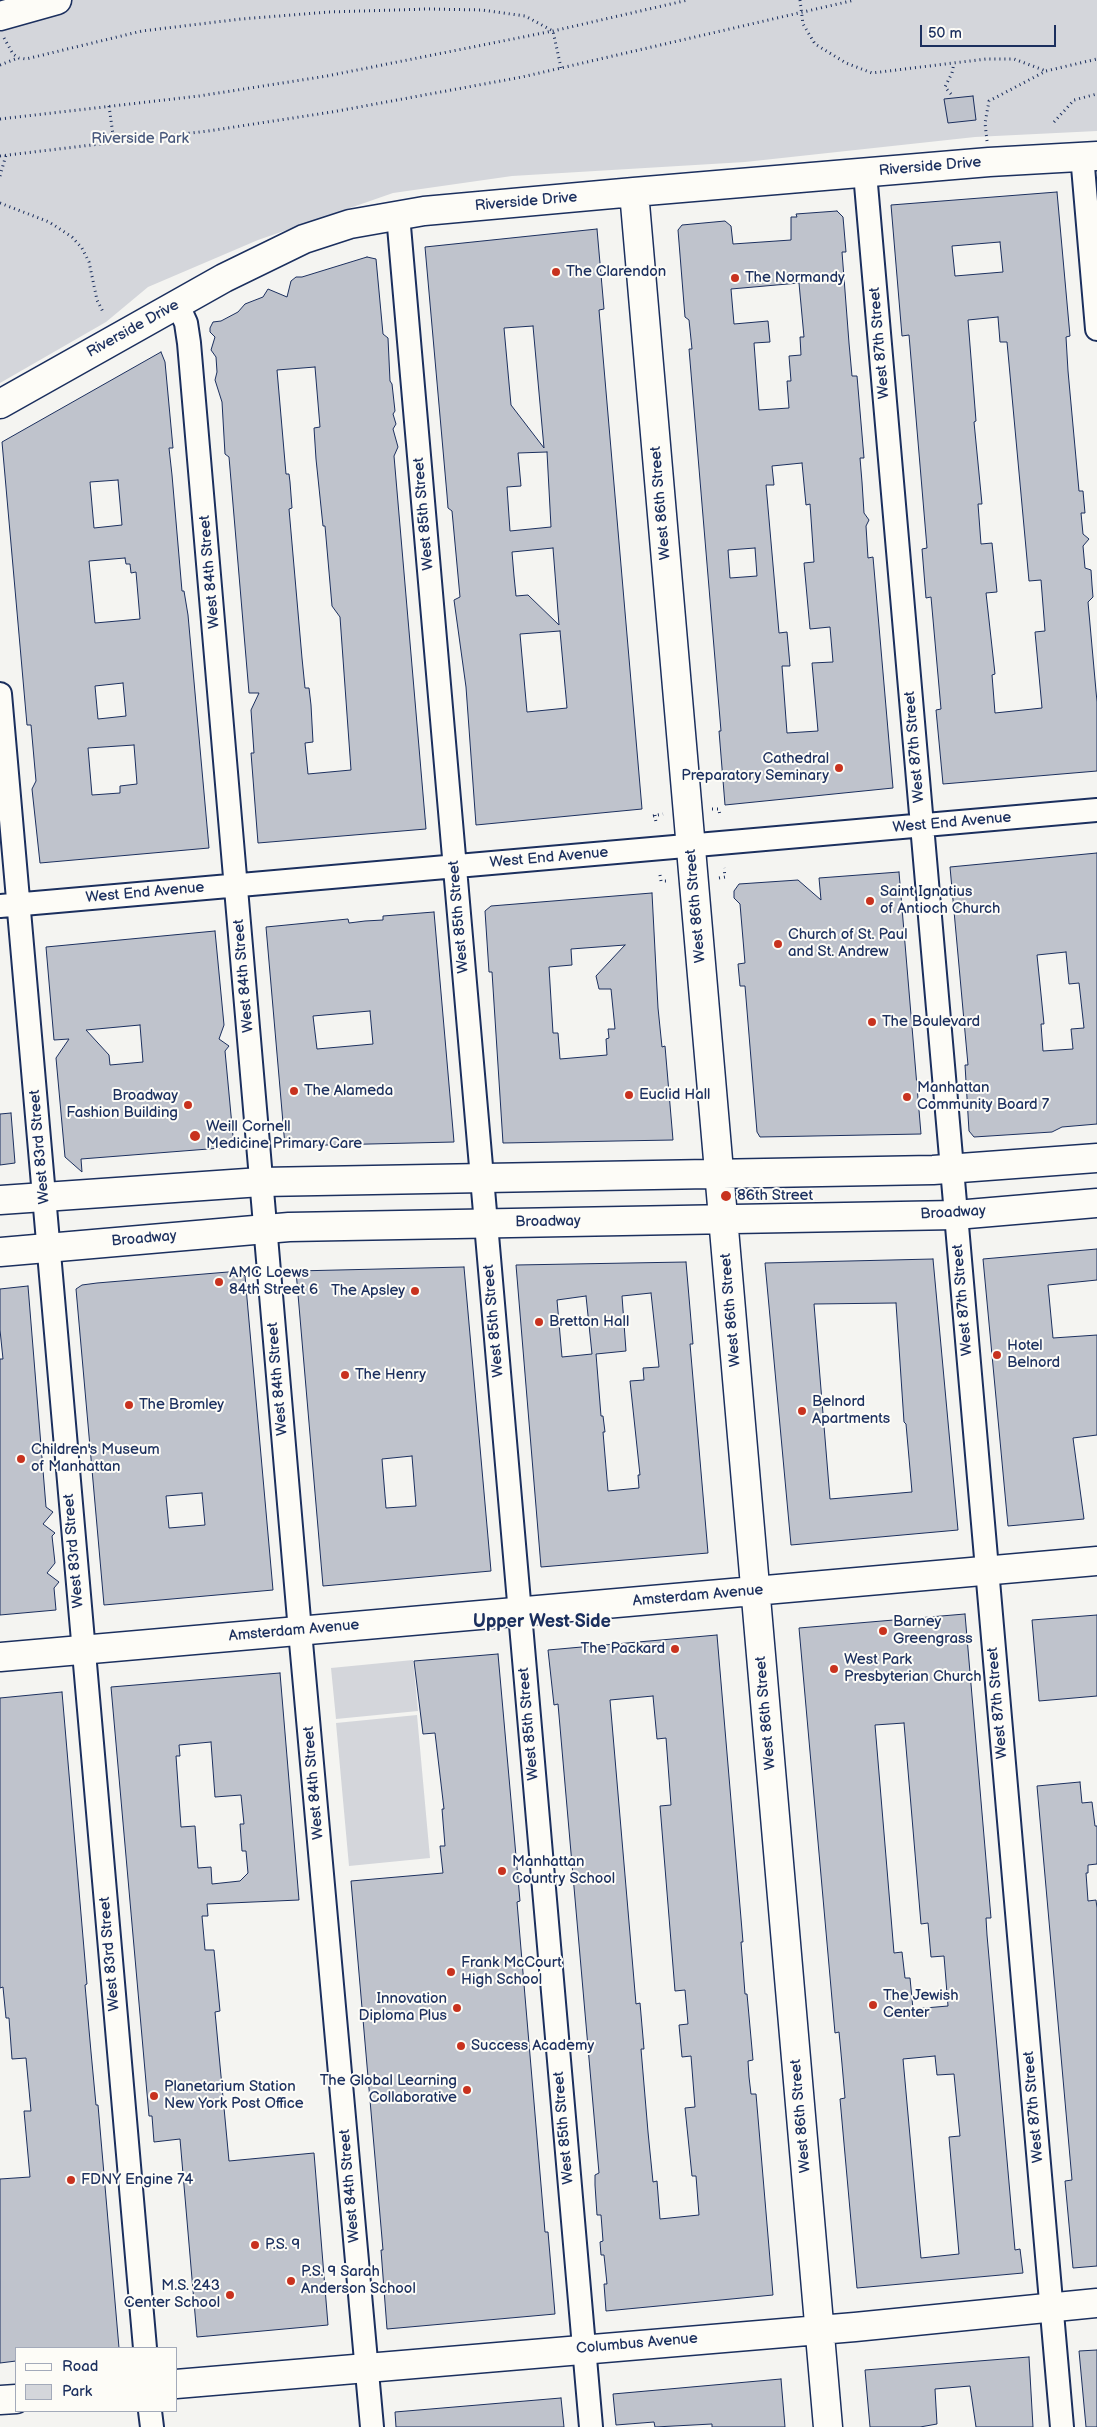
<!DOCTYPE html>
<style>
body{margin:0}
#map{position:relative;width:1097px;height:2427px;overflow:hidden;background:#f4f4f1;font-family:"Balsamiq Sans",sans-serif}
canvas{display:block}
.legend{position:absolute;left:15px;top:2347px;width:162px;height:65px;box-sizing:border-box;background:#fdfcf7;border:1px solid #a3aaba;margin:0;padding:6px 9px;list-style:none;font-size:15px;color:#1b2f5e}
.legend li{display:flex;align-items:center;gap:10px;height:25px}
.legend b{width:25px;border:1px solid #a3aaba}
.scale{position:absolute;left:920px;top:25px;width:136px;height:22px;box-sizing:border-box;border:2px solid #1b2f5e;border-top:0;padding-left:6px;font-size:15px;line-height:18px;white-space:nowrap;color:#1b2f5e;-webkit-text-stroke:4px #fdfcf7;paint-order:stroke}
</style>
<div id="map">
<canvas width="1097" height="2427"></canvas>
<ul class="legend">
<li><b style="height:6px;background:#fdfcf7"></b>Road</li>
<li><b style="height:14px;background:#d4d6db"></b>Park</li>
</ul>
<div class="scale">50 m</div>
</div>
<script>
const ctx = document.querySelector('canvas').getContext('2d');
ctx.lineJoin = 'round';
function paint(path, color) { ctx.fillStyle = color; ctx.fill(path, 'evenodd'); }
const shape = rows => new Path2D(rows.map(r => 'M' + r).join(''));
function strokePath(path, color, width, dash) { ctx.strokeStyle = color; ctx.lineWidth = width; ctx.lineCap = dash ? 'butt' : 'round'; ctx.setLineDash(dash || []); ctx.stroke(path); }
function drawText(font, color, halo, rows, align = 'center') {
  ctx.font = font + ' "Balsamiq Sans",sans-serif'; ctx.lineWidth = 4; ctx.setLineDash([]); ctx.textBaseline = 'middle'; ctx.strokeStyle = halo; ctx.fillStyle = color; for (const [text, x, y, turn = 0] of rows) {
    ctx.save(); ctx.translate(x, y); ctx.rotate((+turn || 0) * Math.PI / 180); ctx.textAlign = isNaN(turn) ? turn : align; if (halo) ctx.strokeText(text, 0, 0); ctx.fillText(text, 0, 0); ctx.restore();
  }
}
const green = shape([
 [0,0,1097,0,1097,131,975,137,745,162,512,176,393,193,258,240,148,287,106,322,0,383],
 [413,1660,418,1711,336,1719,331,1668],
 [417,1715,430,1858,349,1866,336,1723]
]);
const building = shape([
 [973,96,976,120,948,123,944,99,973,96],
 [1057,192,1070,336,1066,337,1068,371,1079,491,1083,491,1085,513,1081,513,1083,534,1089,539,1083,546,1085,568,1091,570,1092,585,1093,597,1088,602,1097,702,1097,771,943,784,936,710,941,709,931,597,926,598,922,549,927,548,909,335,902,336,891,205,1057,192],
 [1000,242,1003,272,955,276,952,246,1000,242],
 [998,317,1000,342,1007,342,1029,581,1041,580,1045,631,1035,632,1042,708,995,713,992,675,995,674,986,593,997,592,992,543,981,544,978,504,982,504,974,422,976,421,968,320,998,317],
 [837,211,843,217,846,252,842,252,849,343,852,376,857,376,864,458,860,458,862,482,864,513,869,520,866,526,868,558,873,557,893,788,725,805,719,731,721,731,689,349,692,349,689,320,685,317,678,230,682,225,725,221,731,226,733,244,791,240,791,217,797,217,796,214,837,211],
 [799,283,804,337,800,337,801,355,789,356,791,381,787,381,789,408,759,410,754,343,770,342,768,321,734,324,731,289,799,283],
 [802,463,806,505,810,504,814,562,804,563,810,629,830,627,833,662,812,663,818,731,787,733,782,666,790,666,787,632,779,633,766,485,774,485,772,466,802,463],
 [755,548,757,576,730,578,728,550,755,548],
 [597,229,604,309,599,310,642,809,476,825,466,687,454,600,460,597,452,511,448,508,447,495,425,247,597,229],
 [533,326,544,448,511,405,504,328,533,326],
 [547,452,551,527,510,531,507,487,521,486,518,453,547,452],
 [553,548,559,625,528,595,516,596,514,576,512,552,553,548],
 [560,631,567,708,527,712,520,634,560,631],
 [367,257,376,259,383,334,388,338,390,381,392,384,395,411,393,414,396,424,393,429,398,447,394,456,426,829,258,843,251,753,254,753,251,710,259,693,249,693,229,457,225,454,222,402,215,380,217,372,216,357,211,350,215,337,210,332,210,328,213,322,221,321,238,312,245,304,263,297,268,289,287,297,291,281,296,277,302,277,367,257],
 [315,367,320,427,314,428,316,459,323,526,325,526,332,606,340,617,351,770,308,774,305,743,313,742,311,705,309,688,305,688,302,658,289,509,292,508,290,482,289,474,286,474,277,370,315,367],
 [161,352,165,362,173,448,169,448,172,475,182,591,184,591,188,615,209,848,40,863,32,789,36,781,31,725,27,725,2,442,161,352],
 [118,480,122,525,94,528,90,482,118,480],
 [125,558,126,564,130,564,131,573,136,572,140,619,95,623,89,561,125,558],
 [123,683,126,716,98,719,95,686,123,683],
 [134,745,137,784,120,786,120,793,92,795,88,748,134,745],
 [1097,853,1097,1124,1062,1127,1052,1132,974,1137,969,1131,965,1065,968,1065,950,867,1097,853],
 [1066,952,1069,984,1079,983,1084,1028,1071,1029,1073,1049,1043,1051,1041,1024,1044,1024,1037,955,1066,952],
 [899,872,921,1134,760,1137,757,1132,745,986,740,986,738,964,745,963,740,904,734,898,734,891,739,884,798,880,821,900,819,878,899,872],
 [652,893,658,1008,662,1047,665,1046,673,1140,503,1143,492,972,489,972,485,911,491,906,652,893],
 [625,945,596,976,599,989,611,989,615,1029,608,1029,609,1038,606,1039,607,1055,560,1059,558,1033,553,1033,549,967,572,965,571,949,625,945],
 [434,912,454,1142,285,1146,266,927,348,919,349,923,365,921,383,920,383,916,434,912],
 [370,1011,373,1044,317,1049,313,1016,370,1011],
 [215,931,224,1025,219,1039,229,1046,225,1051,234,1147,81,1159,82,1172,65,1157,56,1058,69,1039,54,1040,46,947,215,931],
 [140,1025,143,1062,110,1065,109,1055,86,1030,140,1025],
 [11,1113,15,1163,0,1165,0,1114,11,1113],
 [1097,1249,1097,1280,1048,1285,1053,1338,1097,1335,1097,1435,1073,1438,1084,1519,1008,1526,983,1259,1097,1249],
 [933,1259,958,1530,791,1545,765,1263,933,1259],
 [896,1303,904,1422,906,1424,912,1492,830,1499,814,1304,896,1303],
 [686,1262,693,1344,690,1344,708,1553,541,1567,516,1265,686,1262],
 [651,1293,659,1367,643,1368,644,1380,630,1381,640,1475,638,1475,639,1488,608,1491,603,1432,605,1432,603,1416,601,1416,596,1354,626,1351,622,1296,651,1293],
 [586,1296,592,1354,562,1357,557,1300,586,1296],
 [464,1267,491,1571,323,1586,296,1271,464,1267],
 [412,1456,416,1506,386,1508,382,1459,412,1456],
 [240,1271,245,1276,273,1590,104,1605,76,1289,82,1285,97,1283,240,1271],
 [202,1493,205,1525,169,1528,166,1496,202,1493],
 [28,1286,46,1507,53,1512,43,1524,55,1533,52,1536,55,1563,47,1573,59,1582,54,1588,56,1610,0,1615,0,1359,3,1359,0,1330,0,1289,28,1286],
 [965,1614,991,1918,986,1918,987,1935,1015,2250,1020,2249,1023,2273,857,2288,840,2099,845,2098,842,2064,839,2032,835,2033,799,1628,965,1614],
 [904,1723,921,1924,928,1923,931,1957,944,1956,948,2006,913,2009,910,1978,905,1978,902,1952,894,1953,875,1725,904,1723],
 [935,2056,937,2075,954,2074,960,2136,949,2137,959,2254,921,2258,903,2059,935,2056],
 [1097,1615,1097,1696,1039,1701,1032,1620,1097,1615],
 [717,1635,743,1942,741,1942,745,1994,747,1994,753,2060,748,2061,749,2077,751,2094,756,2094,773,2295,606,2311,604,2284,607,2284,604,2255,601,2255,600,2242,603,2241,601,2215,597,2215,595,2185,595,2175,599,2173,576,1910,558,1704,554,1705,548,1650,717,1635],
 [653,1696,657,1739,666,1738,671,1805,660,1806,675,1991,685,1990,688,2024,679,2025,682,2057,691,2056,695,2107,685,2108,692,2176,696,2176,699,2215,660,2219,657,2181,653,2182,648,2132,641,2049,644,2049,640,2003,636,2004,610,1700,653,1696],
 [498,1654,520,1901,517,1902,545,2232,548,2232,555,2314,387,2329,381,2250,383,2250,351,1881,443,1873,440,1846,445,1846,442,1809,444,1809,435,1733,423,1734,414,1661,498,1654],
 [280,1673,299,1900,207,1904,208,1916,202,1916,205,1950,214,1950,220,2011,215,2012,229,2161,314,2153,328,2325,197,2337,180,2139,154,2142,152,2116,149,2116,111,1687,280,1673],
 [211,1742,215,1797,241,1795,244,1824,240,1824,242,1851,246,1851,248,1873,240,1881,212,1884,211,1867,198,1868,195,1826,181,1827,176,1756,180,1756,179,1745,211,1742],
 [62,1692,87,1984,85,1985,91,2052,96,2105,98,2105,119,2348,16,2348,16,2361,0,2363,0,2179,30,2177,24,2111,31,2111,26,2058,12,2059,9,2018,6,2018,3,1987,0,1988,0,1698,62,1692],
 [1080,1782,1082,1803,1092,1802,1095,1826,1097,1826,1097,1864,1088,1865,1088,1873,1086,1873,1088,1901,1096,1900,1097,1908,1097,2266,1073,2268,1065,2181,1072,2180,1037,1786,1080,1782],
 [1097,2350,1097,2427,1086,2427,1079,2351,1097,2350],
 [1029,2357,1033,2427,976,2427,970,2386,935,2389,937,2424,920,2427,870,2427,865,2370,1029,2357],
 [781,2379,785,2427,712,2427,712,2424,655,2427,654,2422,616,2425,613,2394,781,2379],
 [561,2398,564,2427,396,2427,395,2412,561,2398]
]);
const path = shape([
 [800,0,803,24,815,44,846,63,872,73,986,59,1014,59,1046,71],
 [4,38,13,54,19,58,26,59,142,31,241,19,329,12,428,9,482,10,525,16,553,31,561,68],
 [0,65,18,58],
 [951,94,945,87,952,73,954,63],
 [109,106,114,142],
 [0,119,199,96,327,76,553,31,688,0],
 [1054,122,1074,100,1097,94],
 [987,141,985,123,989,101,1046,71,1097,59],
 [0,156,208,131,332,112,522,77,855,0],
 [0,176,6,155],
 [0,203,49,222,72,237,82,248,89,262,97,300,104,314],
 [712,809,719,809,720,817],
 [655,815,656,823],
 [653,816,663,814],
 [660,875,661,881,668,881],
 [719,878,725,877,724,868]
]);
const minor = shape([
 [1082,155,1097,329],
 [865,173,1062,2427],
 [398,215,591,2427],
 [177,303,186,323,189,343,300,1631,372,2427],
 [0,694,145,2348],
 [0,906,1097,810],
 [150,2411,152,2427]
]);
const major = shape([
 [634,192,828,2427],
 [0,404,224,278,304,239,350,224,424,211,634,192,989,162,1097,156],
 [0,1200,261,1182,933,1170,1097,1158],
 [0,1252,289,1227,956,1215,1097,1203],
 [0,1657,1097,1561],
 [176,2384,855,2327,1097,2303],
 [0,2400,16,2399]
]);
const highway = shape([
 [0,16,57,0]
]);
const markers = [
 [556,272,5,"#c8321e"],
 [735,278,5,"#c8321e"],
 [839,768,5,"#c8321e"],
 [870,901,5,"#c8321e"],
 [778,944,5,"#c8321e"],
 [872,1022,5,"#c8321e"],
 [294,1091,5,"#c8321e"],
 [629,1095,5,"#c8321e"],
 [907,1097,5,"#c8321e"],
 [188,1105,5,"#c8321e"],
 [195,1136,6,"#c8321e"],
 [726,1196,6,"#c8321e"],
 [219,1282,5,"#c8321e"],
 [415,1291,5,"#c8321e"],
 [539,1322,5,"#c8321e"],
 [997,1355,5,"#c8321e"],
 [345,1375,5,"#c8321e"],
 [129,1405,5,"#c8321e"],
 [802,1411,5,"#c8321e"],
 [21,1459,5,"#c8321e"],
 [883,1631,5,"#c8321e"],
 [675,1649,5,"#c8321e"],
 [834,1669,5,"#c8321e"],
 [502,1871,5,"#c8321e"],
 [451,1972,5,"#c8321e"],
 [873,2005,5,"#c8321e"],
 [457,2008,5,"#c8321e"],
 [461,2046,5,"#c8321e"],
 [467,2090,5,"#c8321e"],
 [154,2096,5,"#c8321e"],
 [71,2180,5,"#c8321e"],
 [255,2245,5,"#c8321e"],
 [291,2281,5,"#c8321e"],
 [230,2295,5,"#c8321e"]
];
const parkNames = [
 ["Riverside Park",140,139]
];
const streetNames = [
 ["Riverside Drive",930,167,-5],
 ["Riverside Drive",526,202,-5],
 ["Riverside Drive",133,329,-29],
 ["West 87th Street",880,343,-95],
 ["West 86th Street",661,503,-95],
 ["West 85th Street",424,514,-95],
 ["West 84th Street",210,572,-95],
 ["West 87th Street",915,747,-95],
 ["West End Avenue",952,823,-5],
 ["West End Avenue",549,858,-5],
 ["West End Avenue",145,893,-5],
 ["West 86th Street",696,906,-95],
 ["West 85th Street",459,917,-95],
 ["West 84th Street",244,976,-95],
 ["West 83rd Street",40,1147,-95],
 ["Broadway",953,1213,-3],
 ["Broadway",548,1222,-1],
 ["Broadway",144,1239,-5],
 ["West 87th Street",963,1300,-95],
 ["West 86th Street",731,1310,-95],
 ["West 85th Street",494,1321,-95],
 ["West 84th Street",278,1379,-95],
 ["West 83rd Street",74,1551,-95],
 ["Amsterdam Avenue",698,1596,-5],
 ["Amsterdam Avenue",294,1631,-5],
 ["West 87th Street",998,1703,-95],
 ["West 86th Street",766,1713,-95],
 ["West 85th Street",529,1724,-95],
 ["West 84th Street",314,1783,-95],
 ["West 83rd Street",110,1954,-95],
 ["West 87th Street",1034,2107,-95],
 ["West 86th Street",801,2116,-95],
 ["West 85th Street",564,2128,-95],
 ["West 84th Street",350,2186,-95],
 ["Columbus Avenue",637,2344,-5]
];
const poiNames = [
 ["The Clarendon",566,272],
 ["The Normandy",745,278],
 ["Cathedral",829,759,"right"],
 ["Preparatory Seminary",829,776,"right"],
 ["Saint Ignatius",880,892],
 ["of Antioch Church",880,909],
 ["Church of St. Paul",788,935],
 ["and St. Andrew",788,952],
 ["The Boulevard",882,1022],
 ["Manhattan",917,1088],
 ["Community Board 7",917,1105],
 ["The Alameda",304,1091],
 ["Euclid Hall",639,1095],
 ["Broadway",178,1096,"right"],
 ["Fashion Building",178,1113,"right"],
 ["Weill Cornell",206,1127],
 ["Medicine Primary Care",206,1144],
 ["86th Street",737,1196],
 ["AMC Loews",229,1273],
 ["84th Street 6",229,1290],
 ["The Apsley",405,1291,"right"],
 ["Bretton Hall",549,1322],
 ["Hotel",1007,1346],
 ["Belnord",1007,1363],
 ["The Henry",355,1375],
 ["Belnord",812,1402],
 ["Apartments",812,1419],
 ["The Bromley",139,1405],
 ["Children's Museum",31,1450],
 ["of Manhattan",31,1467],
 ["Barney",893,1622],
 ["Greengrass",893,1639],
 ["The Packard",665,1649,"right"],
 ["West Park",844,1660],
 ["Presbyterian Church",844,1677],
 ["Manhattan",512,1862],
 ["Country School",512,1879],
 ["Frank McCourt",461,1963],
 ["High School",461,1980],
 ["The Jewish",883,1996],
 ["Center",883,2013],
 ["Innovation",447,1999,"right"],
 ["Diploma Plus",447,2016,"right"],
 ["Success Academy",471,2046],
 ["The Global Learning",457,2081,"right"],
 ["Collaborative",457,2098,"right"],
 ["Planetarium Station",164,2087],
 ["New York Post Office",164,2104],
 ["FDNY Engine 74",81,2180],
 ["P.S. 9",265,2245],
 ["P.S. 9 Sarah",301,2272],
 ["Anderson School",301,2289],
 ["M.S. 243",220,2286,"right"],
 ["Center School",220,2303,"right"]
];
const quarterNames = [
 ["Upper West Side",542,1622]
];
paint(green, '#d4d6db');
paint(building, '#bfc3cc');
strokePath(building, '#1b2f5e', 1);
strokePath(minor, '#1b2f5e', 26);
strokePath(major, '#1b2f5e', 31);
strokePath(highway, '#1b2f5e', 31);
strokePath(path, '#1b2f5e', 3, [1, 4]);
strokePath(minor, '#fdfcf7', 22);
strokePath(major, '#fdfcf7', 28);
strokePath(highway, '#fdfcf7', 28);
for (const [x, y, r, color] of markers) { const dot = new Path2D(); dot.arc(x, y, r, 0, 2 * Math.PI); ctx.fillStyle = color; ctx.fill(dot); strokePath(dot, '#fdfcf7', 2); }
drawText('15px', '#49597d', '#fdfcf7', parkNames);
drawText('15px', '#1b2f5e', '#fdfcf7', streetNames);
drawText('15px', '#1b2f5e', '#fdfcf7', poiNames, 'left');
drawText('bold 18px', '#1b2f5e', '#fdfcf7', quarterNames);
</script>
